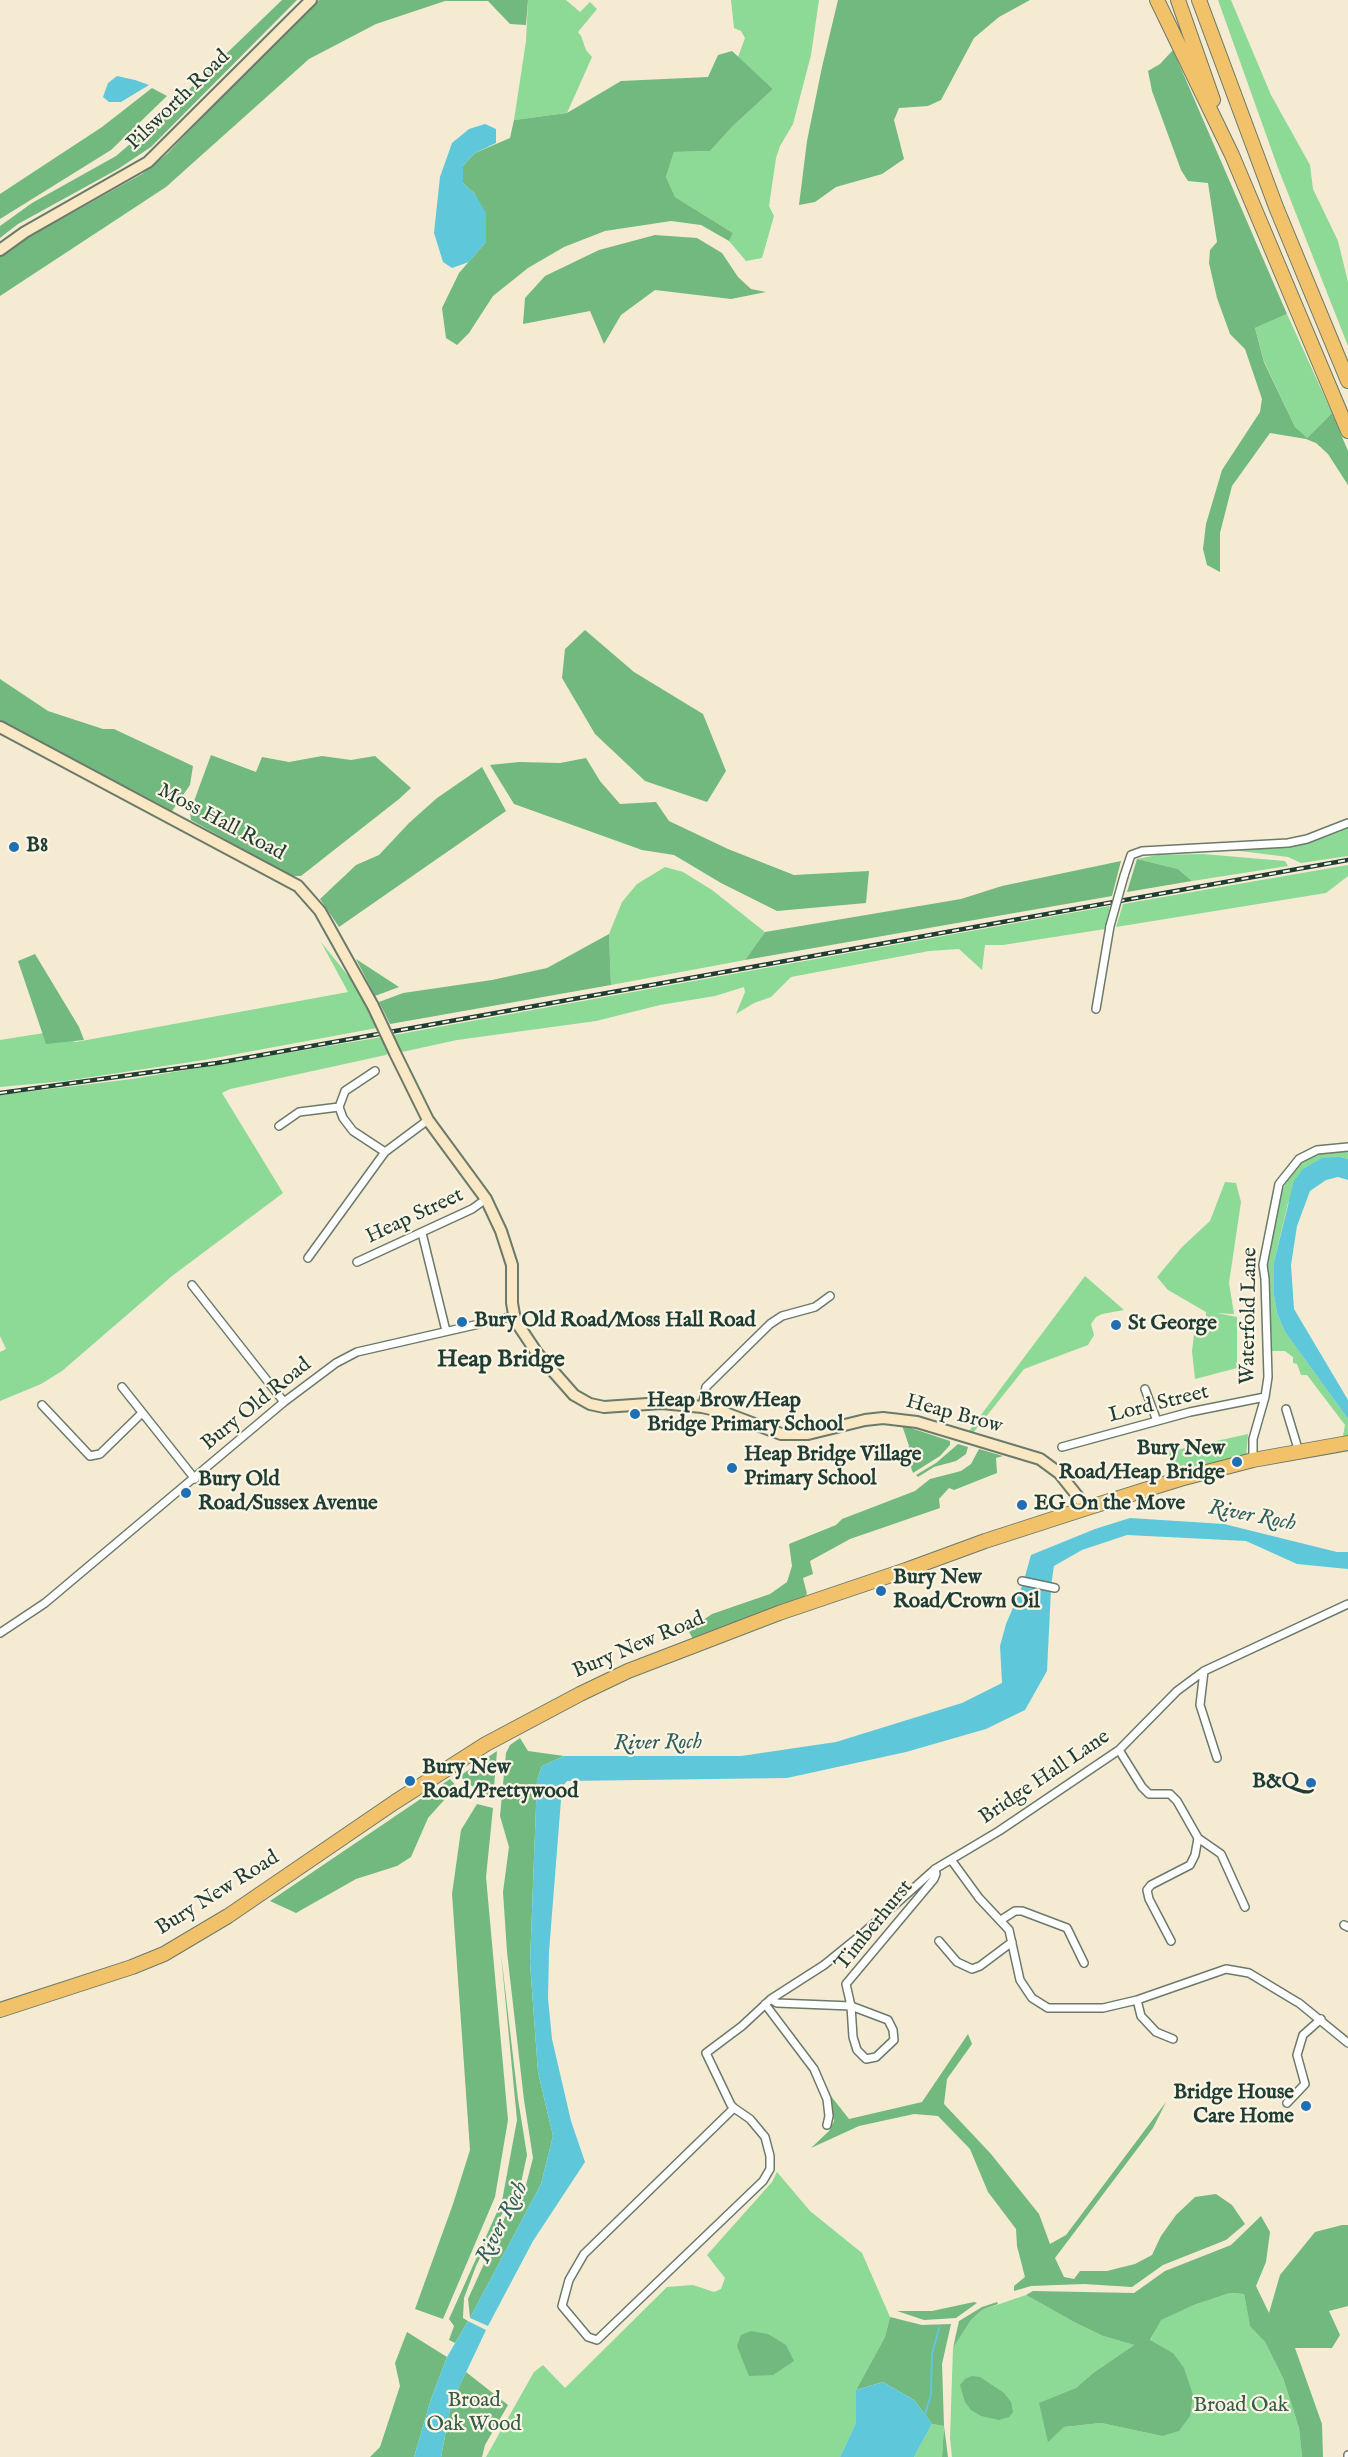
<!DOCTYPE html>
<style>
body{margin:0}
canvas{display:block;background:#f4ebd2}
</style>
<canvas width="1348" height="2457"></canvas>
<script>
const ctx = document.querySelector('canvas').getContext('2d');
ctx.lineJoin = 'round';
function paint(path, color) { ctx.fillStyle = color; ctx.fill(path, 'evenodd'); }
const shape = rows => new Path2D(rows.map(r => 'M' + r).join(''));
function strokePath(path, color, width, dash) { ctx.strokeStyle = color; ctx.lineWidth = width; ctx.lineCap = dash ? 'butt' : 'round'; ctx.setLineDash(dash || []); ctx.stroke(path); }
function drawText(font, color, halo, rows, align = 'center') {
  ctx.font = font + ' "IM FELL English",serif'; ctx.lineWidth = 4.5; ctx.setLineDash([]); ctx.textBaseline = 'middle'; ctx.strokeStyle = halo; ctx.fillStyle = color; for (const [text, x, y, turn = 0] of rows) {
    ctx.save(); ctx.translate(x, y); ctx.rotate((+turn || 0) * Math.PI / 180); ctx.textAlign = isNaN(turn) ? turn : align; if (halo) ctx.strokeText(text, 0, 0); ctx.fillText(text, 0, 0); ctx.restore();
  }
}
const green = shape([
 [528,0,566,0,580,12,590,2,597,9,578,32,581,36,586,50,592,57,567,113,514,120,526,41],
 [731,0,819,0,811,55,793,124,780,146,776,158,769,206,774,216,762,258,746,261,729,241,733,233,675,197,666,177,674,152,710,151,733,126,773,89,738,57,745,38,741,31,734,28],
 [1218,0,1231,0,1271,95,1310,165,1313,189,1338,241,1348,282,1348,346,1278,168],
 [1287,314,1332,413,1306,439,1295,427,1264,361,1255,328],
 [1348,826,1348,856,1301,863,1288,857,1232,850,1292,846,1319,839],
 [1203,854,1285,861,1288,866,1192,881,1178,869,1137,859,1157,855],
 [1348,865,1348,876,1326,893,1116,927,1123,904],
 [665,867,683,872,712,890,765,932,745,960,611,985,609,934,622,902,637,884],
 [1110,906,1105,929,1003,945,985,945,982,970,959,949,929,951,791,977,771,997,754,1003,736,1014,745,992,744,987,715,996,660,1005,596,1021,457,1040,402,1052,394,1035],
 [321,942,362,993,377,1028,204,1060,65,1081,0,1087,0,1040,44,1033,76,1042,348,992],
 [382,1037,388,1053,386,1055,230,1089,222,1093,283,1193,172,1276,62,1371,41,1384,0,1401,0,1352,6,1349,0,1336,0,1095,132,1079],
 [1348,1150,1348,1159,1340,1157,1288,1203,1274,1262,1274,1295,1277,1313,1285,1332,1348,1419,1348,1436,1343,1436,1345,1425,1307,1375,1301,1375,1297,1364,1293,1363,1293,1357,1285,1351,1272,1351,1268,1265,1278,1197,1294,1169,1301,1161,1312,1154],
 [1225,1182,1236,1183,1241,1202,1229,1283,1234,1314,1216,1313,1237,1317,1237,1368,1195,1379,1192,1351,1195,1327,1206,1318,1206,1312,1168,1290,1157,1277,1182,1247,1210,1221],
 [1085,1276,1124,1310,1102,1314,1096,1317,1091,1324,1094,1335,1088,1345,1024,1369,973,1433,969,1431],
 [1248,1434,1246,1458,1173,1475,1167,1452],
 [777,2172,810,2211,862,2253,890,2317,885,2337,856,2390,856,2423,840,2457,486,2457,534,2372,543,2365,565,2388,667,2287,693,2285,714,2292,721,2289,725,2278,707,2255,772,2182],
 [1230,2293,1244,2294,1250,2325,1265,2342,1283,2378,1299,2428,1302,2457,952,2457,950,2438,953,2348,971,2320,982,2310,1026,2295,1074,2322,1103,2336,1134,2345,1093,2373,1076,2388,1059,2396,1048,2441,1064,2427,1101,2423,1162,2436,1173,2353,1150,2341,1160,2320,1194,2305],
 [932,2424,944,2426,942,2457,914,2457]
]);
const forest = shape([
 [282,0,297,0,151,147,118,169,18,224,0,238,0,226,32,203,116,156,152,125],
 [319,0,528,0,526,25,510,24,488,1,445,1,376,24,309,59,166,187,0,296,0,257,27,238,142,174,167,154,282,34],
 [838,0,1030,0,999,17,974,38,941,100,928,106,899,108,894,120,904,159,882,174,836,187,815,202,799,205,807,141,822,67],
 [1173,50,1287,314,1255,328,1264,362,1295,427,1307,438,1332,413,1348,451,1348,485,1328,454,1316,443,1306,439,1270,433,1232,486,1220,533,1220,572,1207,565,1203,549,1206,524,1222,470,1260,412,1262,399,1245,349,1230,334,1217,298,1209,263,1210,250,1217,242,1208,183,1188,181,1181,170,1152,91,1148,71,1160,64],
 [732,51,773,89,733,126,710,151,674,152,666,177,675,197,733,233,729,241,701,225,671,221,605,231,564,247,528,268,493,296,469,333,457,345,446,338,442,308,459,273,486,242,475,194,463,183,463,166,475,153,510,138,514,120,567,113,621,81,708,77,718,55],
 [152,88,167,96,111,150,0,219,0,194,102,127],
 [655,235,697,238,722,253,738,277,751,289,766,292,731,299,655,290,621,315,604,344,590,311,523,324,525,298,545,276,599,250],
 [585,630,634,672,703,714,726,771,707,802,645,781,595,734,562,678,565,649],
 [0,679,48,711,103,729,114,729,193,766,190,785,172,811,30,736,0,720],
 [211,755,256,772,262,757,289,762,322,756,351,760,375,756,411,788,399,799,301,876,290,876,191,820,190,812],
 [586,758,600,781,620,804,656,802,669,821,728,849,794,875,869,871,866,903,777,911,721,883,674,855,642,850,514,804,490,765,519,762,560,763],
 [482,767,506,811,339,927,320,899,356,865,379,855,409,823,437,798],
 [1137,859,1178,869,1192,881,1127,892],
 [1121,861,1112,896,745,960,765,932,961,899,1002,886],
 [609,934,611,985,390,1024,379,1002,403,993,492,980,547,968],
 [35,954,79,1027,84,1040,46,1044,18,961],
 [356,959,399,987,375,996],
 [902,1425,950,1441,950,1445,940,1456,913,1473,907,1456,909,1446],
 [958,1444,968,1447,966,1454,956,1461,934,1467,918,1477,916,1475,936,1463],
 [979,1449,1003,1456,996,1458,997,1473,954,1490,949,1488,939,1499,940,1508,850,1539,810,1561,813,1574,803,1578,807,1594,803,1598,693,1639,688,1630,712,1614,770,1594,787,1582,792,1566,789,1544,836,1525,842,1519,915,1491,930,1479,961,1471,971,1464],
 [520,1738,528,1751,564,1756,542,1766,537,1780,530,1963,538,2072,553,2136,541,2184,470,2318,468,2299,511,2204,526,2185,533,2158,524,2100,507,1952,503,1892,509,1847,500,1816,506,1753,510,1745],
 [497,1751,493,1799,464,1781,461,1775],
 [450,1779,459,1789,445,1799,428,1818,411,1857,397,1866,356,1879,296,1913,270,1901],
 [477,1804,493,1808,486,1877,508,2120,495,2197,443,2319,415,2309,453,2204,470,2150,452,1894,461,1830],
 [501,1954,518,2099,527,2155,521,2183,509,2200,476,2266,464,2298,463,2318,468,2321,455,2343,449,2340,454,2326,449,2319,502,2201,517,2120],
 [968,2034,972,2044,947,2079,944,2104,991,2154,1039,2214,1050,2244,1066,2235,1166,2102,1153,2128,1055,2258,1064,2277,1074,2279,1080,2271,1107,2271,1135,2264,1152,2255,1161,2236,1176,2215,1195,2197,1216,2194,1232,2205,1245,2224,1226,2240,1163,2265,1132,2287,1084,2284,1031,2286,1014,2291,1014,2286,1025,2277,1017,2246,1016,2229,988,2192,970,2149,938,2116,914,2114,859,2126,811,2148,829,2131,834,2121,827,2091,849,2119,922,2102],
 [1261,2216,1270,2232,1266,2262,1256,2286,1269,2313,1280,2275,1315,2232,1342,2225,1348,2225,1348,2306,1329,2311,1340,2335,1332,2348,1295,2348,1322,2424,1323,2457,1302,2457,1299,2428,1283,2378,1265,2342,1250,2326,1244,2294,1230,2293,1194,2305,1161,2320,1150,2340,1173,2353,1184,2368,1193,2395,1190,2416,1179,2431,1162,2436,1101,2423,1064,2427,1048,2442,1039,2403,1076,2388,1093,2373,1134,2345,1103,2336,1074,2322,1026,2295,1033,2291,1134,2293,1165,2271,1231,2245],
 [974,2302,977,2303,956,2318,924,2320,897,2311,932,2311],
 [997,2302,998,2304,982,2310,971,2320,953,2348,959,2321,982,2307],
 [890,2317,922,2325,951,2324,942,2364,944,2426,948,2457,942,2457,944,2426,932,2424,914,2400,883,2382,856,2390,885,2337],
 [751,2331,768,2334,786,2345,794,2361,773,2375,749,2376,737,2346,741,2335],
 [407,2332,447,2357,431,2399,414,2457,370,2457,380,2447,400,2386,395,2363],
 [466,2372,508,2405,485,2445,482,2457,441,2457,451,2404],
 [972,2376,980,2377,1004,2393,1011,2402,1013,2412,1009,2417,999,2420,981,2416,971,2410,965,2402,960,2385,965,2379]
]);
const water = shape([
 [117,76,135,80,149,85,121,102,109,102,103,97,108,83],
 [485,124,496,129,496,143,475,153,463,166,463,183,475,194,486,213,486,242,469,262,452,268,443,262,434,233,440,177,452,143,469,129],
 [1340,1157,1348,1159,1348,1180,1338,1177,1326,1180,1310,1191,1297,1226,1291,1265,1294,1309,1348,1400,1348,1419,1285,1332,1277,1313,1274,1295,1274,1262,1294,1181,1303,1169,1322,1158],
 [1130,1518,1224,1524,1337,1552,1348,1552,1348,1569,1297,1564,1246,1541,1127,1535,1082,1550,1054,1566,1051,1586,1024,1580,1031,1555,1095,1529],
 [1023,1584,1051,1589,1047,1671,1025,1710,986,1729,906,1752,787,1778,567,1781,562,1787,549,1952,548,1998,552,2039,571,2121,585,2162,533,2241,488,2326,470,2318,541,2184,553,2136,538,2072,530,1963,537,1780,542,1766,564,1756,741,1756,836,1742,962,1703,1002,1683,1000,1646,1006,1624],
 [468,2321,486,2330,451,2404,441,2457,414,2457,431,2399,447,2357],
 [883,2382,914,2400,932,2424,914,2457,840,2457,856,2423,856,2390]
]);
const stream = shape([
 [925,2415,931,2394,932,2354,939,2328]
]);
const street = shape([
 [1124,876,1131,855,1142,851,1288,843,1307,839,1348,823],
 [1096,1009,1110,926],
 [375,1071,345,1091,339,1107,343,1118,353,1131,385,1152],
 [279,1126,299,1112,339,1107],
 [422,1233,446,1331],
 [308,1258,385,1152,428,1120],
 [357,1262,472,1209,486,1199],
 [192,1285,284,1402],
 [122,1387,195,1479],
 [1145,1389,1157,1421],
 [42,1405,90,1456,100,1454,142,1413],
 [702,1407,706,1387,770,1324,782,1316,815,1307,830,1296],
 [1286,1409,1299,1452],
 [1062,1447,1190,1412,1265,1397],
 [1253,1460,1253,1439,1265,1397,1268,1377,1265,1279,1263,1265,1279,1184,1299,1159,1317,1150,1348,1147],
 [1022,1581,1055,1588],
 [0,1633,45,1603,284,1402,336,1363,357,1352,514,1316],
 [1204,1671,1200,1705,1217,1758],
 [1119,1750,1142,1787,1149,1794,1170,1794,1177,1801,1198,1838,1221,1854,1245,1907],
 [952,1861,979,1898,1009,1930,1020,1980,1032,1998,1048,2008,1103,2008,1137,2000,1226,1969,1249,1973,1297,2002],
 [1001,1920,1015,1911,1022,1911,1067,1928,1084,1963],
 [1344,1925,1348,1927],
 [939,1941,957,1962,972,1969,980,1966,1012,1942],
 [1171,1941,1149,1899,1147,1890,1151,1885,1190,1865,1195,1855,1198,1838],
 [771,1999,777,2003,851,2006,888,2020,893,2030,894,2040,876,2057,866,2059,857,2050,853,2037,851,2006,846,1984,934,1879,936,1874,935,1869],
 [1137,2000,1141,2016,1156,2032,1173,2039],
 [1299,2003,1348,2043],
 [765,2004,814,2069,827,2099,829,2116,827,2125],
 [1287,2103,1305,2084,1297,2055,1303,2035,1321,2019],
 [734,2108,584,2254,569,2280,562,2306,588,2337,597,2340,763,2181,770,2169,770,2156,765,2137,750,2119,734,2108,731,2105,706,2053,742,2026,771,1999,824,1965,861,1935,935,1869,999,1831,1119,1750,1177,1691,1204,1671,1348,1604],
 [1348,2457,1348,2455]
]);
const secondary = shape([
 [0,250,25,232,148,162,311,0],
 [0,727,298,886,320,911,373,1006],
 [395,1053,428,1120,486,1199,501,1231,512,1265,512,1303,515,1320,537,1353,574,1395,590,1404,604,1407,662,1403,702,1407,720,1411,781,1434,808,1434,865,1420,883,1418,917,1422,1040,1459,1059,1473,1087,1508]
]);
const highway = shape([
 [1157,0,1232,155,1348,431],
 [1178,0,1213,100],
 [1199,0,1276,207,1348,381],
 [0,2010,132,1967,164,1954,228,1916,395,1802,486,1744,580,1694,628,1671,779,1613,906,1570,985,1541,1087,1508,1180,1479,1253,1460,1348,1443]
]);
const rail = shape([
 [0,1093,217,1063,1348,860]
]);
const streetBridge = shape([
 [1110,926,1124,876]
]);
const secondaryBridge = shape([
 [373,1006,395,1053]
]);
const markers = [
 [14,847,6,"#1f6fb2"],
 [462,1322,6,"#1f6fb2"],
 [1116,1325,6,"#1f6fb2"],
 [635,1414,6,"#1f6fb2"],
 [1237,1462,6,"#1f6fb2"],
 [732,1468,6,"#1f6fb2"],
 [186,1493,6,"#1f6fb2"],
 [1022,1505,6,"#1f6fb2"],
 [881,1591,6,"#1f6fb2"],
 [410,1781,6,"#1f6fb2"],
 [1311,1783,6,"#1f6fb2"],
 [1306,2106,6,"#1f6fb2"]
];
const streetNames = [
 ["Pilsworth Road",179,101,-44],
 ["Moss Hall Road",221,823,28],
 ["Heap Street",415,1217,-25],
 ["Waterfold Lane",1250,1316,-89],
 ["Bury Old Road",257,1405,-39],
 ["Lord Street",1159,1405,-14],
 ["Heap Brow",954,1415,15],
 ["Bury New Road",639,1646,-23],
 ["Bridge Hall Lane",1045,1778,-34],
 ["Bury New Road",218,1894,-32],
 ["Timberhurst",875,1926,-51]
];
const poiNames = [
 ["B8",26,847],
 ["Bury Old Road/Moss Hall Road",474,1322],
 ["St George",1128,1325],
 ["Heap Brow/Heap",647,1402],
 ["Bridge Primary School",647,1426],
 ["Bury New",1225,1450,"right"],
 ["Road/Heap Bridge",1225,1474,"right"],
 ["Heap Bridge Village",744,1456],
 ["Primary School",744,1480],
 ["Bury Old",198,1481],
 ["Road/Sussex Avenue",198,1505],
 ["EG On the Move",1034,1505],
 ["Bury New",893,1579],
 ["Road/Crown Oil",893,1603],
 ["Bury New",422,1769],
 ["Road/Prettywood",422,1793],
 ["B&Q",1299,1783,"right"],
 ["Bridge House",1294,2094,"right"],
 ["Care Home",1294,2118,"right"]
];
const parkNames = [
 ["Broad",474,2402],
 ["Oak Wood",474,2426],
 ["Broad Oak",1241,2407]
];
const waterNames = [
 ["River Roch",1252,1517,11],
 ["River Roch",658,1744,-1],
 ["River Roch",503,2223,-63]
];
const quarterNames = [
 ["Heap Bridge",501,1361]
];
paint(green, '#8dd996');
paint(forest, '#72b97f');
paint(water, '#5ec8da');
strokePath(stream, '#5ec8da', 2);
strokePath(street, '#6a7a6b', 10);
strokePath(secondary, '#6a7a6b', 14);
strokePath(highway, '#6a7a6b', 16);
strokePath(street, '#fff', 7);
strokePath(secondary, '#fae7c3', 10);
strokePath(highway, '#f2c26a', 14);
strokePath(rail, '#1f3d34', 4.5);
strokePath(rail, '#fcf5e5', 2, [7]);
strokePath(streetBridge, '#6a7a6b', 10, []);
strokePath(secondaryBridge, '#6a7a6b', 14, []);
strokePath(streetBridge, '#fff', 7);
strokePath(secondaryBridge, '#fae7c3', 10);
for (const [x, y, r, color] of markers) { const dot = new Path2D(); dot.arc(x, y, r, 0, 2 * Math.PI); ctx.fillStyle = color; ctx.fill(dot); strokePath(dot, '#fcf5e5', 2); }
drawText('21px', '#1f3d34', '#fcf5e5', streetNames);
drawText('bold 21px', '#1f3d34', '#fcf5e5', poiNames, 'left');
drawText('21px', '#355c48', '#fcf5e5', parkNames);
drawText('italic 22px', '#2f605e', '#fcf5e5', waterNames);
drawText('bold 24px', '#1f3d34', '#fcf5e5', quarterNames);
</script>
